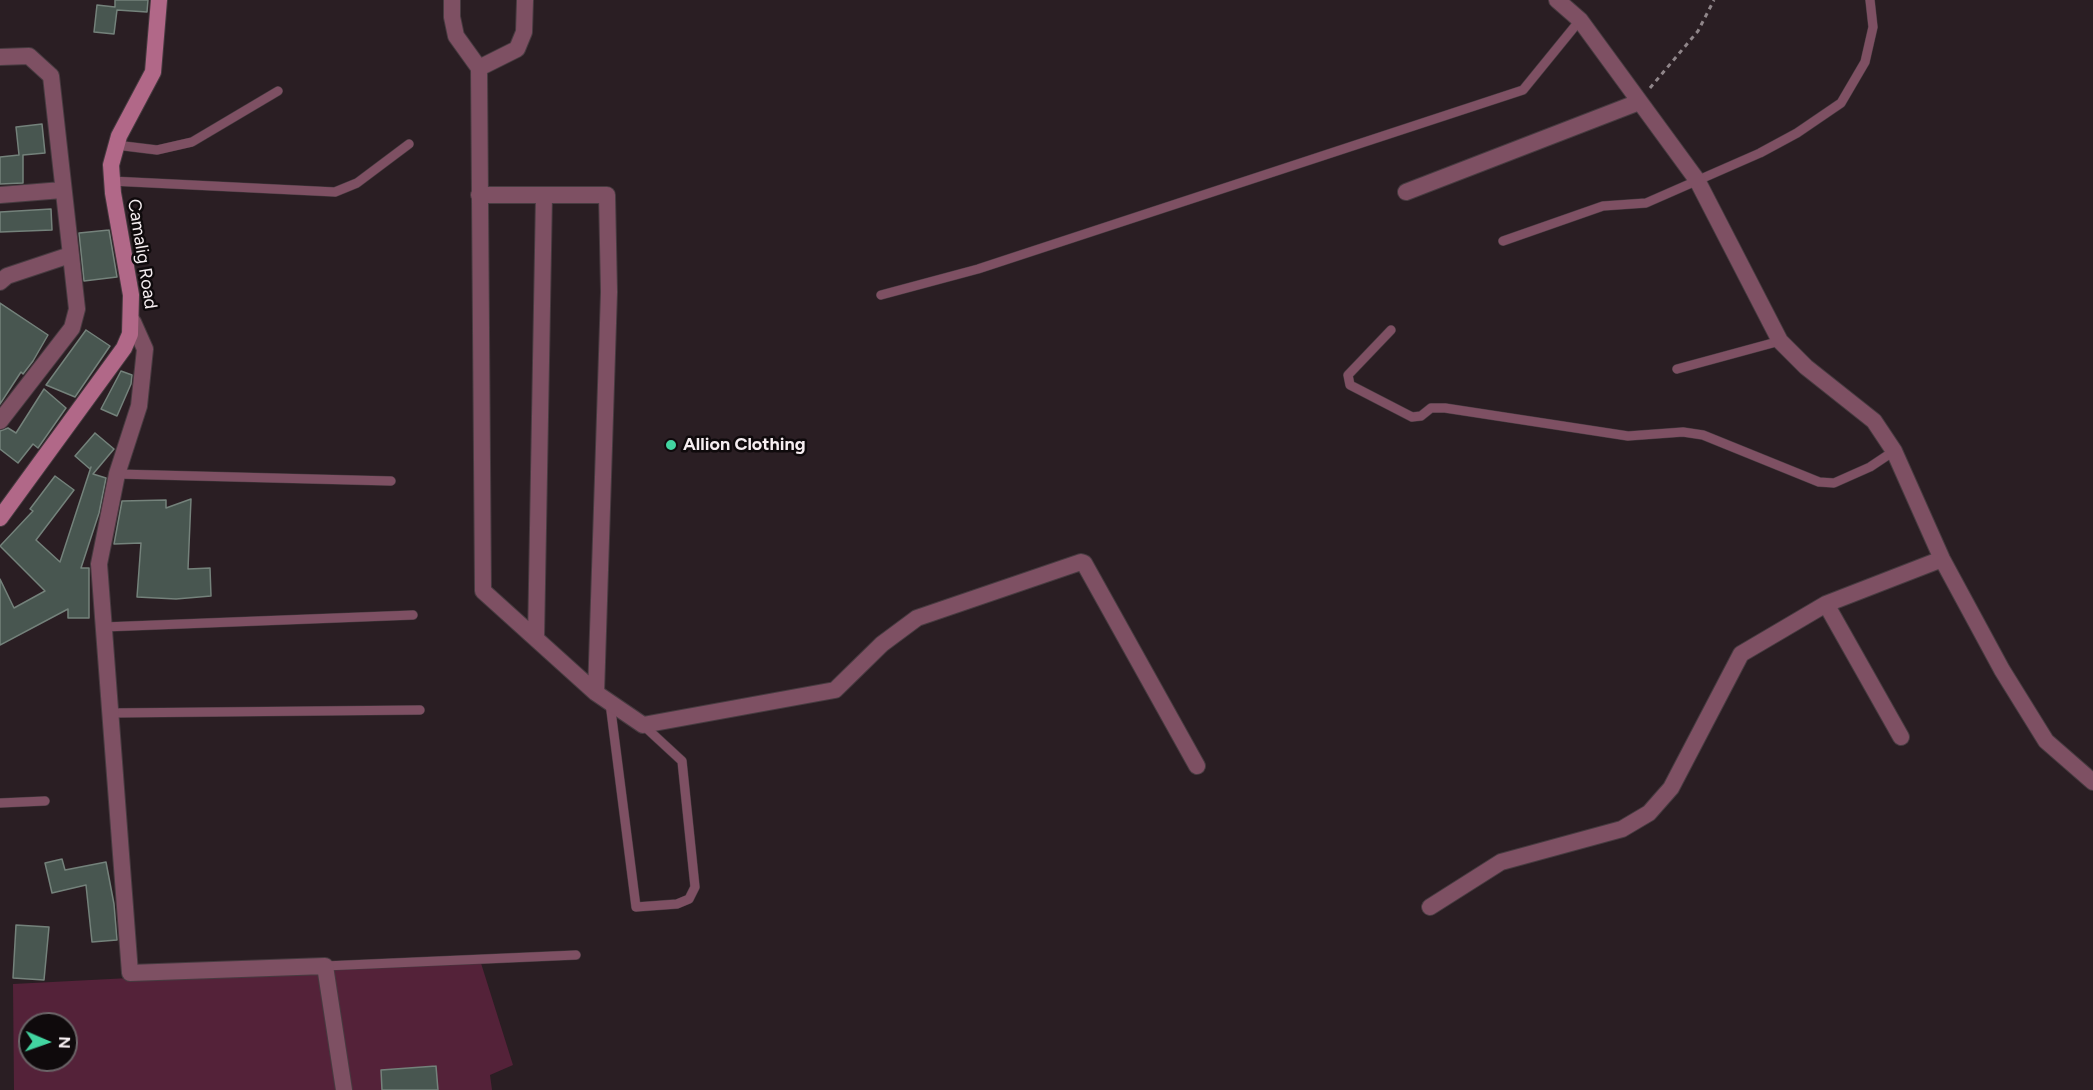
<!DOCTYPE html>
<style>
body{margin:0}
#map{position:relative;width:2093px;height:1090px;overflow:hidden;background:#2a1e23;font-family:Figtree,sans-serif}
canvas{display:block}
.north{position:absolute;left:18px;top:1012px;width:60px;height:60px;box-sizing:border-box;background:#0f0a0c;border:2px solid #6b6568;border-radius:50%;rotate:92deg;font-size:16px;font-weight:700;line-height:24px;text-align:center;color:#f6eef1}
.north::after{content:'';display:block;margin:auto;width:21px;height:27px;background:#42d4a0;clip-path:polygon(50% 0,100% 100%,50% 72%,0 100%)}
</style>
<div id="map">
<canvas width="2093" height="1090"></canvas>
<div class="north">N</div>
</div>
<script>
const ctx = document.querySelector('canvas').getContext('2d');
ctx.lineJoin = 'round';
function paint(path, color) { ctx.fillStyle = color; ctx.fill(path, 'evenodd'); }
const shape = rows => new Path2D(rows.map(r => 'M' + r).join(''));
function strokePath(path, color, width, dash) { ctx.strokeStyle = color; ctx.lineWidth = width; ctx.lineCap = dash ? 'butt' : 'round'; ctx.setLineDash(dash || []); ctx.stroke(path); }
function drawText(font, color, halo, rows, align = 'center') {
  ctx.font = font + ' Figtree,sans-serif'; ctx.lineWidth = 5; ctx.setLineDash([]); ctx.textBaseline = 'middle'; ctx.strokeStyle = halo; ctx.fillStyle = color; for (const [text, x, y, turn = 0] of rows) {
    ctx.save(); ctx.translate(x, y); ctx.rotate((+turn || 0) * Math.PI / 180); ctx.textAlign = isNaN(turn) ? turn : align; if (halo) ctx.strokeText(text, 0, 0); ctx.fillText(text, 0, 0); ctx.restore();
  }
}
const green = shape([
 [480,960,513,1065,490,1075,492,1090,14,1090,13,984],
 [30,1024,66,1024,66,1060,30,1060]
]);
const building = shape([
 [115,0,148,0,147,12,117,10,114,34,94,32,97,5,115,7,115,0],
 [42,124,45,153,23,155,23,183,0,184,0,157,19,155,16,127,42,124],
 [51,209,52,230,0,232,0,212,51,209],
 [109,230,117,277,84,281,79,233,109,230],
 [0,303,48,335,33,361,23,374,21,372,0,404,0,303],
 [86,330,110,346,75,397,46,385,86,330],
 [121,371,132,375,131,384,117,416,101,409,121,371],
 [44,389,66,408,38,448,33,444,18,463,0,449,0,431,8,428,16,433,44,389],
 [95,433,114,449,93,474,106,478,99,513,81,568,89,568,89,618,68,618,68,609,0,645,0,579,14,608,45,591,0,546,33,511,30,509,55,476,74,490,36,540,60,562,91,467,90,469,75,456,95,433],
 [191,499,188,569,210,568,211,596,176,599,137,597,141,543,114,544,122,501,166,500,166,508,191,499],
 [62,859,65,870,106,862,114,904,117,940,92,942,86,885,52,893,45,863,62,859],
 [16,925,49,927,44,980,13,978,16,925],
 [436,1066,438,1090,382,1090,381,1070,436,1066]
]);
const path = shape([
 [1650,88,1698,31,1714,0]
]);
const service = shape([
 [116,145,157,150,192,142,278,91],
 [111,181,335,192,357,183,409,144],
 [1503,241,1603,206,1646,203,1760,153,1797,133,1841,103,1865,62,1873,27,1870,0],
 [881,295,978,269,1523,90,1580,20],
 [1391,330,1348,375,1350,385,1412,417,1421,416,1431,408,1445,408,1628,436,1683,432,1703,435,1819,482,1834,483,1870,467,1894,451],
 [1677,369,1780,341],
 [117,474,391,481],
 [104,627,413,615],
 [610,703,636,907,677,904,689,899,695,887,682,761,643,725],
 [111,713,420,710],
 [0,803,45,801],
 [325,966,576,955]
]);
const minor = shape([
 [452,0,452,17,456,36,479,68,483,591,596,693,643,725,835,690,882,644,917,618,1081,562,1084,563,1197,766],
 [1557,0,1580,20,1697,180,1780,341,1806,367,1874,421,1894,451,1942,559,2002,670,2046,741,2093,782],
 [0,57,29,56,51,76,77,309,72,328,0,421],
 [479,68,517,49,524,32,525,0],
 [1406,192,1639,102],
 [0,195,62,190],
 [479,195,607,195,609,292,596,693],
 [0,282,7,276,70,255],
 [133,322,145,349,139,406,117,474,99,564,130,973,325,966,344,1090],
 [1826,604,1901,737],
 [536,639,544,195],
 [1430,907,1501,862,1622,829,1649,813,1671,788,1741,654,1826,604,1942,559]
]);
const secondary = shape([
 [0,518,124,348,130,334,131,295,113,193,111,165,119,136,153,72,159,0]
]);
const markers = [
 [671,445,6,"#42d4a0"]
];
const streetNames = [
 ["Camalig Road",142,254,81]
];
const poiNames = [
 ["Allion Clothing",683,445]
];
paint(green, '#542239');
paint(building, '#485650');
strokePath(building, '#74827b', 1.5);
strokePath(service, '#473b40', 10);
strokePath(minor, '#473b40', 18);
strokePath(secondary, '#473b40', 18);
strokePath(path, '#8f8589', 3, [4.5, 4.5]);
strokePath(service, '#7e5063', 9);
strokePath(minor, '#7e5063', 16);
strokePath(secondary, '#b16888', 16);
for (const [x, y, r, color] of markers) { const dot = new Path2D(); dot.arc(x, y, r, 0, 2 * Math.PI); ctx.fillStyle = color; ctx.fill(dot); strokePath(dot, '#0f0a0c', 2); }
drawText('18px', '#f6eef1', '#0f0a0c', streetNames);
drawText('bold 18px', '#f6eef1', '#0f0a0c', poiNames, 'left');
</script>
